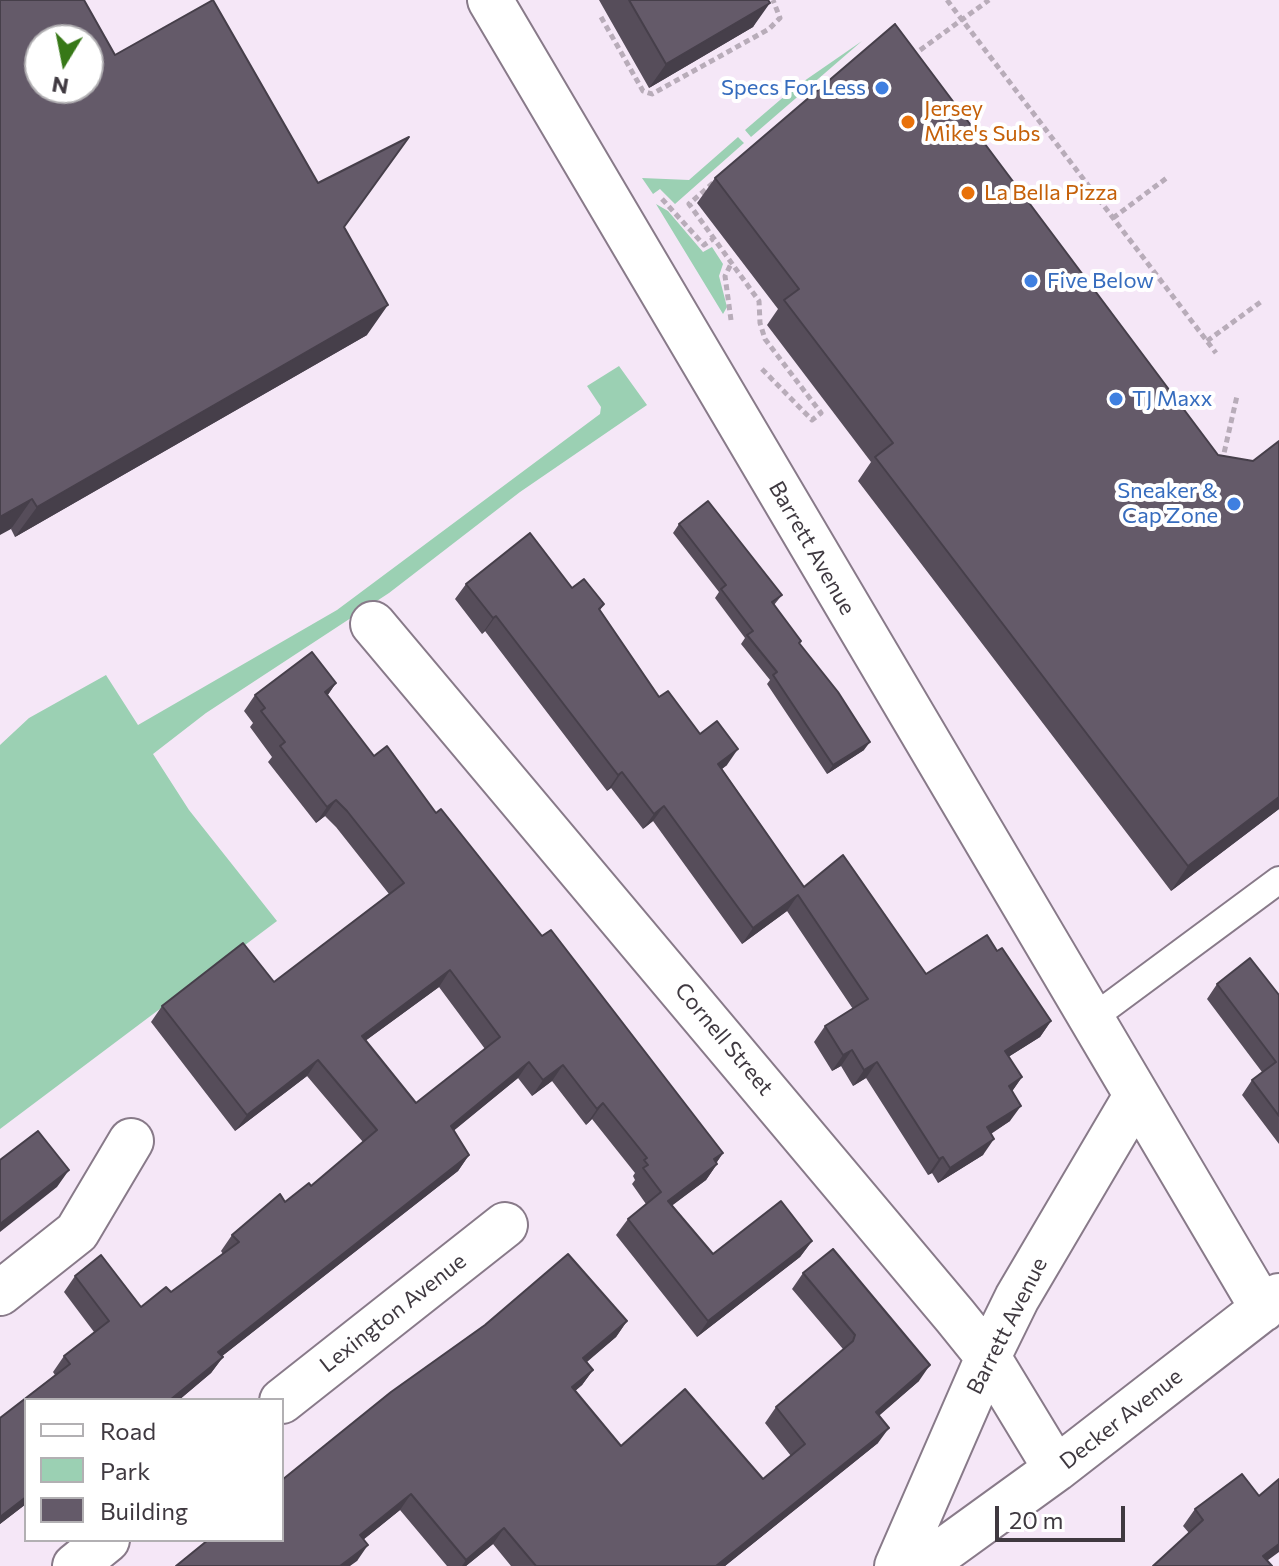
<!DOCTYPE html>
<style>
body{margin:0}
#map{position:relative;width:1279px;height:1566px;overflow:hidden;background:#f5e7f7;font-family:Commissioner,sans-serif}
canvas{display:block}
.legend{position:absolute;left:24px;top:1398px;width:260px;height:144px;box-sizing:border-box;background:#fff;border:2px solid #b2b0b3;margin:0;padding:10px 14px;list-style:none;font-size:24px;color:#3f3940}
.legend li{display:flex;align-items:center;gap:16px;height:40px}
.legend b{width:40px;border:2px solid #b2b0b3}
.north{position:absolute;left:24px;top:24px;width:80px;height:80px;box-sizing:border-box;background:#fff;border:2px solid #b2b0b3;border-radius:50%;rotate:190deg;font-size:22px;font-weight:700;line-height:32px;text-align:center;color:#3f3940}
.north::after{content:'';display:block;margin:auto;width:28px;height:36px;background:#377817;clip-path:polygon(50% 0,100% 100%,50% 72%,0 100%)}
.scale{position:absolute;left:995px;top:1506px;width:130px;height:36px;box-sizing:border-box;border:4px solid #3f3940;border-top:0;padding-left:10px;font-size:24px;line-height:28px;white-space:nowrap;color:#3f3940;-webkit-text-stroke:6px #fff;paint-order:stroke}
</style>
<div id="map">
<canvas width="1279" height="1566"></canvas>
<ul class="legend">
<li><b style="height:10px;background:#fff"></b>Road</li>
<li><b style="height:22px;background:#9bd0b3"></b>Park</li>
<li><b style="height:22px;background:#645a69"></b>Building</li>
</ul>
<div class="north">N</div>
<div class="scale">20 m</div>
</div>
<script>
const ctx = document.querySelector('canvas').getContext('2d');
ctx.lineJoin = 'round';
function paint(path, color) { ctx.fillStyle = color; ctx.fill(path, 'evenodd'); }
const shape = rows => new Path2D(rows.map(r => 'M' + r).join(''));
function strokePath(path, color, width, dash) { ctx.strokeStyle = color; ctx.lineWidth = width; ctx.lineCap = dash ? 'butt' : 'round'; ctx.setLineDash(dash || []); ctx.stroke(path); }
function drawText(font, color, halo, rows, align = 'center') {
  ctx.font = font + ' Commissioner,sans-serif'; ctx.lineWidth = 8; ctx.setLineDash([]); ctx.textBaseline = 'middle'; ctx.strokeStyle = halo; ctx.fillStyle = color; for (const [text, x, y, turn = 0] of rows) {
    ctx.save(); ctx.translate(x, y); ctx.rotate((+turn || 0) * Math.PI / 180); ctx.textAlign = isNaN(turn) ? turn : align; if (halo) ctx.strokeText(text, 0, 0); ctx.fillText(text, 0, 0); ctx.restore();
  }
}
const green = shape([
 [862,41,751,137,745,130,794,88],
 [738,137,744,143,675,204,660,189,653,194,642,178,689,180],
 [656,204,668,211,703,252,712,247,723,264,719,276,727,307,723,314],
 [619,366,647,405,520,492,389,593,206,713,153,754,189,810,277,921,0,1129,0,745,29,718,106,675,138,725,337,610,600,414,601,407,587,386]
]);
const path = shape([
 [947,0,1216,353],
 [601,17,643,91,652,94,769,29,780,18,773,0],
 [912,56,989,0],
 [713,183,689,204,759,301,760,323,765,339,821,413,812,420,761,368],
 [662,199,704,245,713,239],
 [1113,218,1168,177],
 [731,320,725,276,732,262],
 [1207,341,1262,301],
 [1222,462,1237,396]
]);
const service = shape([
 [1090,1020,1279,880]
]);
const minor = shape([
 [490,0,1263,1309],
 [373,624,955,1316,988,1357,1056,1469],
 [0,1293,77,1232,131,1141],
 [282,1401,505,1225],
 [75,1566,107,1540],
 [897,1566,988,1357,1017,1298,1136,1096],
 [922,1566,1056,1469,1279,1296]
]);
const wall = shape([
 [599,0,768,0,753,27,649,88],
 [115,55,344,228,367,335,15,537,11,529],
 [715,178,1218,455,1253,461,1279,441,1279,809,1171,891,858,481,871,462,767,325,778,309,697,203],
 [679,524,782,595,774,605,801,641,799,644,864,750,827,774,767,684,770,680,741,644,745,638,715,598,719,592,673,533],
 [466,584,572,588,604,604,600,610,659,697,700,734,727,765,722,769,804,887,926,974,997,951,1051,1021,1040,1037,1008,1057,1022,1077,1012,1091,1010,1121,991,1134,983,1155,938,1183,932,1173,928,1175,866,1078,853,1086,841,1066,832,1071,814,1042,825,1026,853,1009,787,911,742,944,653,821,643,829,611,788,607,791,485,631,482,634,455,599],
 [312,652,336,683,327,696,374,756,387,746,436,813,441,809,542,936,551,930,723,1153,716,1163,717,1164,706,1180,672,1205,713,1254,781,1201,812,1241,800,1257,697,1337,616,1235,628,1219,646,1204,632,1184,635,1180,633,1176,635,1173,592,1119,586,1125,552,1081,532,1096,518,1078,454,1130,469,1155,458,1171,222,1356,223,1357,211,1373,179,1400,26,1400,26,1504,0,1524,0,1418,55,1375,53,1372,64,1356,94,1332,64,1292,75,1276,101,1255,141,1307,166,1287,171,1292,223,1254,221,1251,232,1235,280,1194,285,1202,309,1183,311,1186,363,1142,307,1076,235,1131,151,1022,162,1006,243,943,274,982,389,894,336,827,325,816,316,823,268,762,272,757,250,727,253,723,244,711,255,695],
 [439,987,485,1049,416,1103,365,1041],
 [1217,984,1279,995,1279,1144,1242,1095,1252,1080,1262,1072,1207,999],
 [803,1273,919,1381,879,1415,878,1443,725,1566,511,1566,493,1544,466,1566,447,1566,400,1510,363,1540,357,1561,176,1566,627,1321,616,1337,587,1362,593,1370,582,1385,575,1391,621,1446,763,1479,791,1456,765,1423,776,1407,843,1349,792,1289],
 [1195,1509,1279,1552,1189,1533,1183,1526]
]);
const shadedWall = shape([
 [770,3,753,27,649,88,666,64],
 [388,305,367,335,15,537,37,507],
 [32,499,11,529,0,535,0,517],
 [496,616,485,631,482,634,493,618],
 [336,683,325,699,325,692],
 [870,742,864,750,827,774,833,765],
 [738,749,727,765,707,780,718,764],
 [622,772,611,788,607,791,618,775],
 [1279,797,1279,809,1171,891,1188,866],
 [336,800,325,816,316,823,327,807],
 [664,806,653,821,643,829,654,814],
 [798,895,787,911,742,944,753,928],
 [450,970,439,987,350,1052,362,1036],
 [1051,1021,1040,1037,994,1066,1005,1051],
 [852,1050,841,1066,832,1071,843,1055],
 [318,1060,307,1076,235,1131,247,1115],
 [529,1062,518,1078,440,1142,451,1126],
 [877,1062,866,1078,853,1086,864,1070],
 [563,1065,552,1081,532,1096,543,1080],
 [1022,1077,1011,1093,1009,1086],
 [603,1103,592,1119,586,1125,597,1109],
 [1021,1106,1010,1121,976,1143,987,1127],
 [994,1139,983,1155,938,1183,950,1168],
 [723,1153,713,1168,717,1164,706,1180,657,1217,668,1201,714,1159],
 [469,1155,458,1171,207,1368,218,1352],
 [943,1157,932,1173,928,1175,939,1159],
 [69,1170,57,1187,0,1232,0,1224],
 [812,1241,800,1257,697,1337,708,1321],
 [627,1321,616,1337,572,1374,583,1358],
 [223,1357,211,1373,179,1400,170,1400],
 [930,1365,919,1381,865,1428,876,1412],
 [593,1370,582,1385,561,1403,572,1387],
 [889,1428,878,1443,725,1566,716,1566],
 [411,1494,400,1510,349,1551,360,1535],
 [26,1497,26,1504,0,1524,0,1517],
 [504,1528,493,1544,466,1566,462,1566,466,1560],
 [1279,1544,1279,1552,1260,1566,1263,1556],
 [368,1545,357,1561,350,1566,340,1566]
]);
const building = shape([
 [0,0,84,0,115,55,213,0,318,183,409,137,344,227,388,305,37,507,32,499,0,517,0,0],
 [40,40,88,40,88,88,40,88,40,40],
 [629,0,768,0,770,3,666,64,629,0],
 [895,24,1218,455,1253,461,1279,441,1279,797,1188,866,875,457,893,443,784,300,799,289,715,178,895,24],
 [708,501,782,595,772,602,801,641,799,643,838,692,870,742,833,765,773,675,777,672,747,635,753,631,721,589,726,585,679,524,708,501],
 [530,533,572,588,584,579,604,604,599,609,659,697,668,691,700,734,717,721,738,749,718,764,804,887,843,855,926,974,987,935,997,951,1002,948,1051,1021,1005,1051,1022,1077,1009,1086,1021,1106,987,1127,994,1139,950,1168,943,1157,939,1159,877,1062,864,1070,852,1050,843,1055,825,1026,868,999,798,895,753,928,664,806,654,814,622,772,618,775,496,616,493,618,466,584,530,533],
 [312,652,336,683,325,692,374,756,387,746,436,813,441,809,542,936,551,930,723,1153,714,1159,717,1164,668,1201,713,1254,781,1201,812,1241,708,1321,628,1219,661,1192,643,1168,648,1165,644,1160,647,1158,603,1103,597,1109,563,1065,543,1080,529,1062,451,1126,469,1155,218,1352,223,1357,170,1400,26,1400,26,1497,0,1517,0,1418,70,1364,64,1356,109,1321,75,1276,101,1255,141,1307,166,1287,171,1292,239,1242,232,1235,280,1194,285,1202,309,1183,311,1186,377,1130,318,1060,247,1115,162,1006,243,943,274,982,404,883,347,811,336,800,327,807,280,746,285,742,261,711,265,708,255,695,312,652],
 [450,970,500,1037,416,1103,362,1036,450,970],
 [1250,958,1279,995,1279,1116,1252,1080,1276,1062,1217,984,1250,958],
 [38,1131,69,1170,0,1224,0,1160,38,1131],
 [833,1249,930,1365,876,1412,889,1428,716,1566,536,1566,504,1528,466,1560,411,1494,360,1535,368,1545,340,1566,176,1566,208,1540,282,1540,282,1480,391,1392,485,1325,568,1254,627,1321,583,1358,593,1370,572,1387,621,1446,685,1389,763,1479,805,1444,776,1407,853,1341,855,1335,803,1273,833,1249],
 [1242,1474,1259,1496,1279,1479,1279,1544,1263,1556,1272,1566,1153,1566,1203,1520,1195,1509,1242,1474]
]);
const markers = [
 [882,88,8,"#3f7fe0"],
 [908,122,8,"#e8710a"],
 [968,193,8,"#e8710a"],
 [1031,281,8,"#3f7fe0"],
 [1116,399,8,"#3f7fe0"],
 [1234,504,8,"#3f7fe0"]
];
const shopNames = [
 ["Specs For Less",866,88],
 ["Five Below",1047,281,"left"],
 ["TJ Maxx",1132,399,"left"],
 ["Sneaker &",1218,491],
 ["Cap Zone",1218,516]
];
const foodNames = [
 ["Jersey",924,109],
 ["Mike's Subs",924,134],
 ["La Bella Pizza",984,193]
];
const streetNames = [
 ["Barrett Avenue",812,548,60],
 ["Cornell Street",724,1039,50],
 ["Lexington Avenue",393,1313,-38],
 ["Barrett Avenue",1007,1326,-63],
 ["Decker Avenue",1121,1419,-38]
];
paint(green, '#9bd0b3');
strokePath(service, '#887a89', 30);
strokePath(minor, '#887a89', 48);
strokePath(path, '#b8acb9', 5, [6, 4]);
strokePath(service, '#fff', 26);
strokePath(minor, '#fff', 44);
paint(wall, '#564d5a');
paint(shadedWall, '#463f4a');
paint(building, '#645a69');
strokePath(building, '#463f4a', 2);
for (const [x, y, r, color] of markers) { const dot = new Path2D(); dot.arc(x, y, r, 0, 2 * Math.PI); ctx.fillStyle = color; ctx.fill(dot); strokePath(dot, '#fff', 3); }
drawText('22px', '#366cbe', '#fff', shopNames, 'right');
drawText('22px', '#c56008', '#fff', foodNames, 'left');
drawText('22px', '#3f3940', '#fff', streetNames);
</script>
